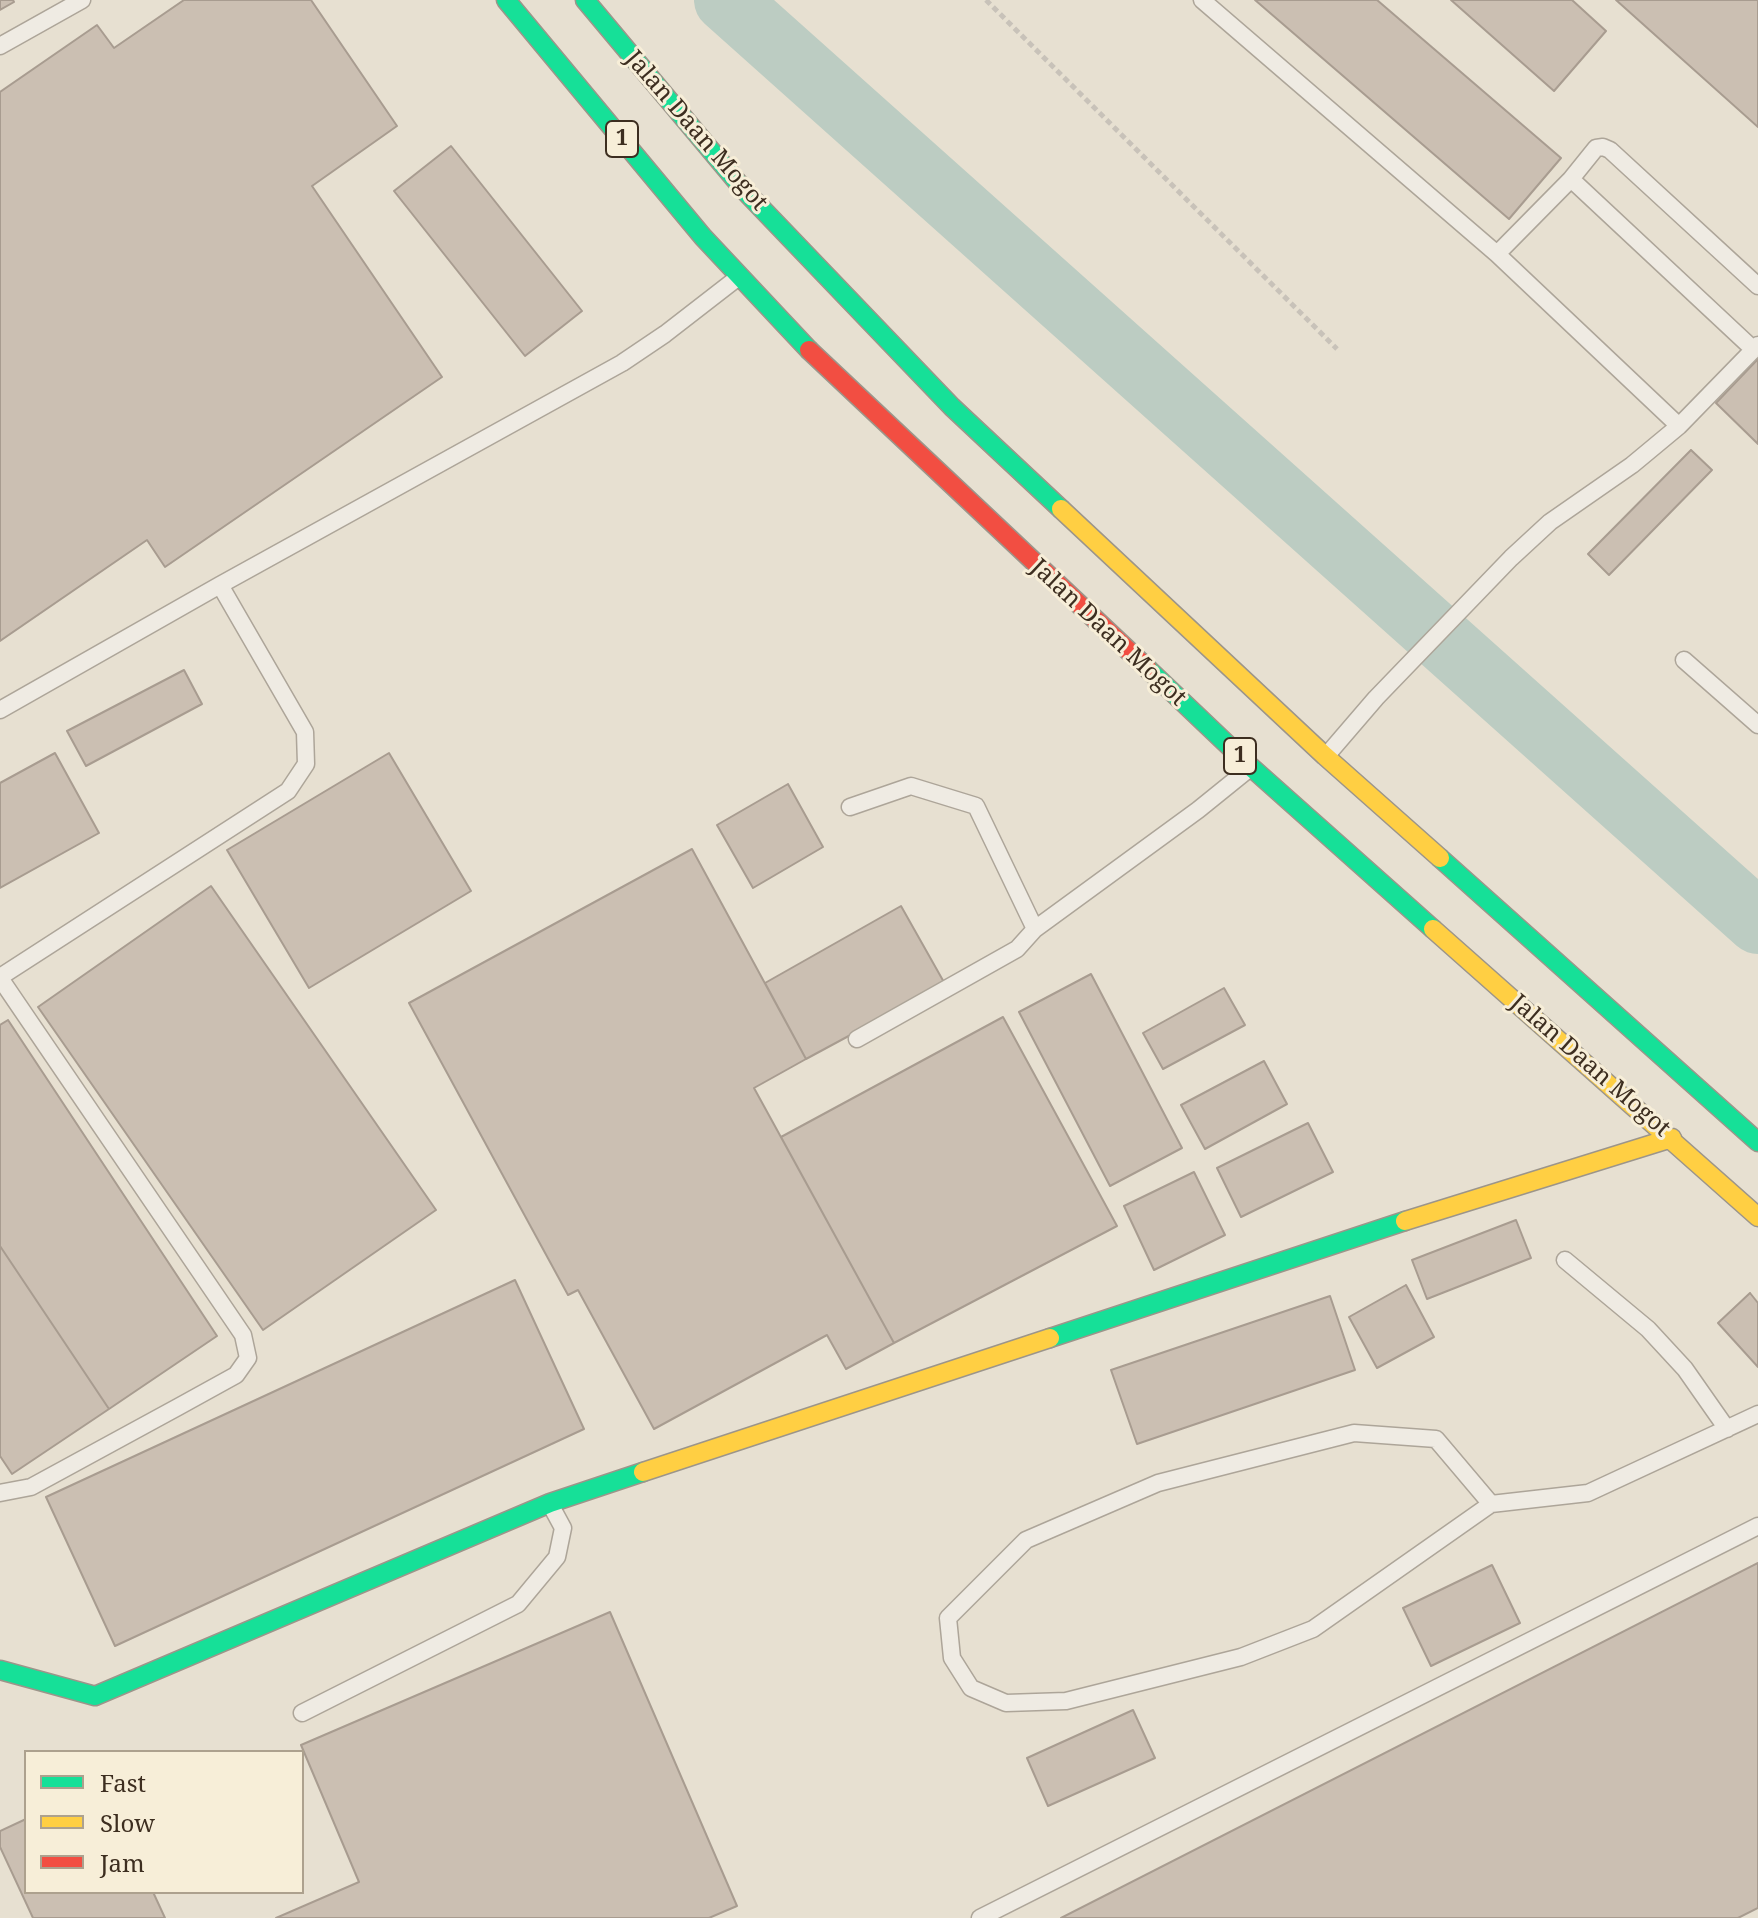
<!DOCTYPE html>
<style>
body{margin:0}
#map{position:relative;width:1758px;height:1918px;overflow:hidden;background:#e7e0d1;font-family:"Noto Serif",serif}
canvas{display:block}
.legend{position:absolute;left:24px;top:1750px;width:280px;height:144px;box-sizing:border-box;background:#f7eed8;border:2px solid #ada18e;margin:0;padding:10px 14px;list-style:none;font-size:24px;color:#3d2e20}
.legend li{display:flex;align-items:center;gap:16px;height:40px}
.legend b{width:40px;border:2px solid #ada18e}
</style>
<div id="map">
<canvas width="1758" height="1918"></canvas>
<ul class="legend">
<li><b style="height:10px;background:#16e098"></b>Fast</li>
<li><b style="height:10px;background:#ffcf43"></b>Slow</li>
<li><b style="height:10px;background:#f24e42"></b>Jam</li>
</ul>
</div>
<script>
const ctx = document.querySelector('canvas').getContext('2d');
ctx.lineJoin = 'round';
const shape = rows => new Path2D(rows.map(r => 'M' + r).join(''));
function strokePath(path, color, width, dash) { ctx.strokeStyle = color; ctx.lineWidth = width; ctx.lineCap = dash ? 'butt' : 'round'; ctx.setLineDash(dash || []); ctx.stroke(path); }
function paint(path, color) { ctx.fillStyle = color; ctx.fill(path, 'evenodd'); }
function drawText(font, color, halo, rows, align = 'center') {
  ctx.font = font + ' "Noto Serif",serif'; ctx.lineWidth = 6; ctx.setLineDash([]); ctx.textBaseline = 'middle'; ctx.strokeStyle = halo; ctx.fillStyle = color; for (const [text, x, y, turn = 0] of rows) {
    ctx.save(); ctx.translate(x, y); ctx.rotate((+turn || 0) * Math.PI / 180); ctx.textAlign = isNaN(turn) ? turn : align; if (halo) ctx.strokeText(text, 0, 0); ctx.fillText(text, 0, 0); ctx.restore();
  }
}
const river = shape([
 [726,0,1758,922]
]);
const building = shape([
 [0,0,13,0,14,2,0,10,0,0],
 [184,0,311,0,397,126,312,186,442,377,165,567,147,540,0,641,0,92,97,25,114,48,184,0],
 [1255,0,1377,0,1561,158,1509,219,1255,0],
 [1451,0,1572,0,1606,31,1554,91,1451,0],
 [1616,0,1758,0,1758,127,1616,0],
 [451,146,582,311,525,356,394,191,451,146],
 [1758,359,1758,444,1716,403,1758,359],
 [1691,450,1712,470,1609,575,1588,554,1691,450],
 [184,670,202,704,86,766,67,731,184,670],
 [55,753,99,833,0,888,0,783,55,753],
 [389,753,471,891,309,988,227,850,389,753],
 [788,784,823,847,753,888,717,825,788,784],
 [692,849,806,1059,754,1088,894,1343,846,1369,827,1335,654,1429,578,1290,568,1295,409,1003,692,849],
 [211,886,436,1210,263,1330,38,1007,211,886],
 [901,906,945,984,806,1059,765,983,901,906],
 [1091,974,1182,1148,1110,1186,1019,1012,1091,974],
 [1224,988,1245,1025,1163,1069,1143,1033,1224,988],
 [1003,1017,1117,1226,894,1343,781,1137,1003,1017],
 [8,1020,217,1336,109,1409,0,1246,0,1025,8,1020],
 [1264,1061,1287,1104,1205,1149,1181,1105,1264,1061],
 [1308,1123,1333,1172,1241,1217,1217,1168,1308,1123],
 [1194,1172,1225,1235,1154,1270,1124,1206,1194,1172],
 [1516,1220,1531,1258,1427,1299,1412,1260,1516,1220],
 [0,1246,109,1409,12,1474,0,1456,0,1246],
 [515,1280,584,1429,115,1646,46,1497,515,1280],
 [1406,1285,1434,1337,1377,1368,1349,1317,1406,1285],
 [1750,1293,1758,1303,1758,1367,1718,1323,1750,1293],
 [1330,1296,1355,1370,1137,1444,1111,1370,1330,1296],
 [1758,1563,1758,1908,1738,1918,1061,1918,1758,1563],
 [1492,1565,1520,1623,1431,1666,1403,1608,1492,1565],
 [610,1612,737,1906,709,1918,276,1918,359,1882,301,1745,610,1612],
 [1133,1710,1155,1758,1048,1806,1027,1758,1133,1710],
 [26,1819,26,1892,153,1892,165,1918,33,1918,0,1847,0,1831,26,1819]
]);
const path = shape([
 [986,0,1337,349]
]);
const lane = shape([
 [1202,0,1497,254,1679,426],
 [0,46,82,0],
 [1497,254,1571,179],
 [1753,349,1571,179,1596,148,1603,147,1610,150,1758,286],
 [1684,660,1758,725],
 [0,710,220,585,622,363,665,334,736,279],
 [1327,755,1376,698,1511,558,1550,522,1632,465,1679,426,1758,345],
 [850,807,911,786,976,806,1035,929],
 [0,977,288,791,306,764,305,732,220,585],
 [0,978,243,1335,248,1358,236,1375,178,1407,31,1487,0,1493],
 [857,1039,1017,949,1035,929,1198,810,1250,768],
 [1565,1260,1648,1329,1685,1369,1727,1429],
 [1491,1504,1436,1439,1354,1433,1158,1483,1026,1540,948,1618,952,1658,971,1688,1006,1703,1066,1701,1241,1657,1313,1629,1491,1504,1588,1493,1758,1414],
 [302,1713,518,1604,557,1557,563,1528,550,1504],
 [980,1918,1758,1526]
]);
const fast = shape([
 [506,0,703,237,809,350],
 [585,0,744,190,952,407,1061,509],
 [1148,669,1251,767,1433,929],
 [1440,858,1758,1142],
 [1050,1338,1405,1221],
 [0,1670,95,1696,550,1503,643,1472]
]);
const slow = shape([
 [1061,509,1325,756,1440,858],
 [1433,929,1758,1217],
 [1405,1221,1672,1138],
 [643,1472,1050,1338]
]);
const jam = shape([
 [809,350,1148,669]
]);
const shields = [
 [622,139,32],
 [1240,756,32]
];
const shieldNames = [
 ["1",622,139],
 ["1",1240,756]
];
const streetNames = [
 ["Jalan Daan Mogot",696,131,49],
 ["Jalan Daan Mogot",1108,633,43],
 ["Jalan Daan Mogot",1590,1066,41]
];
strokePath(river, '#bcccc2', 64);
paint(building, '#cbbfb2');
strokePath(building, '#a89c90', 2);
strokePath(lane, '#ada599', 19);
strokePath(fast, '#9c958a', 21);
strokePath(slow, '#9c958a', 21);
strokePath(jam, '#9c958a', 21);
strokePath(path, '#c8c2b9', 5, [6, 4]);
strokePath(lane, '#efebe3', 16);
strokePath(fast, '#16e098', 18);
strokePath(slow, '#ffcf43', 18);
strokePath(jam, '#f24e42', 18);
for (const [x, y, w] of shields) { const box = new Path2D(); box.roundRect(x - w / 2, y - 18, w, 36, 6); ctx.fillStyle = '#f7eed8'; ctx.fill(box); strokePath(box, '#3d2e20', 2); }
drawText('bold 22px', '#3d2e20', null, shieldNames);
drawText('24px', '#3d2e20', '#f7eed8', streetNames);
</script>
